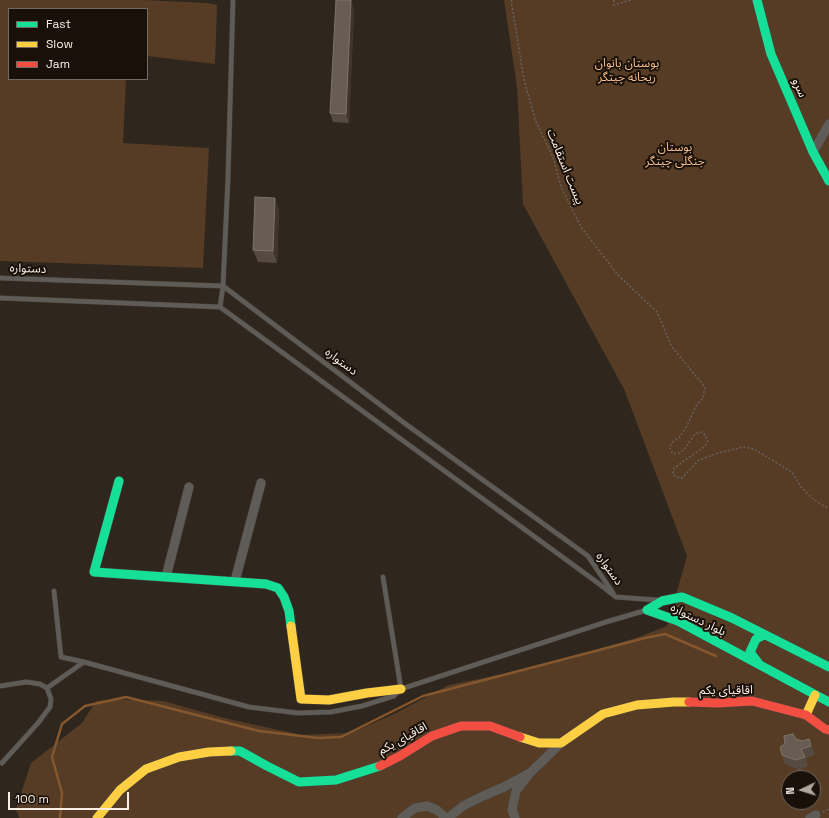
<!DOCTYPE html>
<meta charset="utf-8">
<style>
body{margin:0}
#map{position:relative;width:829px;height:818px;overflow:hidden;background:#2f261d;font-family:"Space Grotesk",sans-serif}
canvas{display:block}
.legend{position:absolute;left:8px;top:8px;width:140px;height:72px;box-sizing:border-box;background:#181009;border:1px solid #726961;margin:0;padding:5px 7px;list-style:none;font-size:12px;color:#faeee4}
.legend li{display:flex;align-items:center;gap:8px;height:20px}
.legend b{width:20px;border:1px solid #726961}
.north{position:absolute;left:781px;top:770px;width:40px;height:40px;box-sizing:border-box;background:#181009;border:1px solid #726961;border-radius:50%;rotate:266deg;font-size:11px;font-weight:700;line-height:16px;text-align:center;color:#faeee4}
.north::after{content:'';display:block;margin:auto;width:14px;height:18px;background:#b3a89e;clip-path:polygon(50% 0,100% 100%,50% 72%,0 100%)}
.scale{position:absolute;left:8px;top:792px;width:121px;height:18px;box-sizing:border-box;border:2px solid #faeee4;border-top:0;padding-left:5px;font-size:12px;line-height:14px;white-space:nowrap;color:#faeee4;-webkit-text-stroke:3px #181009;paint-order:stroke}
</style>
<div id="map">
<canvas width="829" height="818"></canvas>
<ul class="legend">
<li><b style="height:5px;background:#16e098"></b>Fast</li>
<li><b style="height:5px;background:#ffcf43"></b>Slow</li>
<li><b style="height:5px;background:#f24e42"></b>Jam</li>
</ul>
<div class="north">N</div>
<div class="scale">100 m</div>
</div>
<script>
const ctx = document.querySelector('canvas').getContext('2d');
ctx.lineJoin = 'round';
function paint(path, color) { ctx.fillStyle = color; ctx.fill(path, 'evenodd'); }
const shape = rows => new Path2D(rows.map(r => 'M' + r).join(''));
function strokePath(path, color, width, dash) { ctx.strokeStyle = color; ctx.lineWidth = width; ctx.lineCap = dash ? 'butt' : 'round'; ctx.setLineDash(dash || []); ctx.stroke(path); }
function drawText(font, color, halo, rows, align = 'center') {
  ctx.font = font + ' "Space Grotesk","Noto Sans Arabic",sans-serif'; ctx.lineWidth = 4; ctx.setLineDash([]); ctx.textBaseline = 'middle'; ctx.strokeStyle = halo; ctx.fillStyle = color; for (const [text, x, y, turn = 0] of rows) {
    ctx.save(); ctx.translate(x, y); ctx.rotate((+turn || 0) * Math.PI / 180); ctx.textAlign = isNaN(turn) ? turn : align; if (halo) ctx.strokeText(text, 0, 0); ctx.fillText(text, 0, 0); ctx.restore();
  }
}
const green = shape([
 [0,0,144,0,207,3,217,5,215,64,147,56,147,9,9,9,9,79,126,79,123,143,209,148,203,268,0,261],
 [504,0,829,0,829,818,19,818,16,809,31,763,82,723,96,701,116,699,163,701,228,719,302,735,351,733,396,713,449,685,503,674,568,658,636,638,667,626,687,556,624,389,523,204,517,87],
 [789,778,813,778,813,802,789,802]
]);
const stream = shape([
 [60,818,62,793,52,757,62,724,85,706,126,697,259,731,318,738,341,737,423,696,645,638,665,634,716,656]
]);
const path = shape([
 [511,0,524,80,536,122,553,157,561,187,581,227,618,275,657,312,672,347,705,387,703,398,696,406,687,426,679,438,671,443,670,448,673,454,680,453,685,448,695,434,702,432,705,435,708,441,704,447,674,468,673,474,676,477,682,478,699,460,718,453,744,447,754,449,792,472,801,487,812,498,824,506,829,508],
 [614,0,614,5,631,0],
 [823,812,829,809]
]);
const lane = shape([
 [0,278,223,286,407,425,588,556,613,593],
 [0,298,220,307,598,583,616,597,657,600],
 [220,307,223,286,228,178,233,0],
 [383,577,401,689],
 [54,591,61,657,84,662,249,707,298,713,331,712,362,706,394,696,401,689,606,622,647,610],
 [0,686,26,682,40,684,47,688],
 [2,763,38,723,50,707,51,699,47,688,84,662]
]);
const street = shape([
 [813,152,829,124],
 [166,577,189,487],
 [235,581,261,483],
 [402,818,415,808,427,806,437,810,446,818],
 [448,818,463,806,483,796,504,787,530,773,561,743],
 [515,818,512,810,516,791,527,777],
 [810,818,816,815]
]);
const fast = shape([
 [757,0,771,54,813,152,829,181],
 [119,481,94,572,266,584,278,588,284,597,289,611,291,626],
 [647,610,678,621,829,702],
 [647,610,662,601,682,597,732,618,829,667],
 [759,664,750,652,756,639,764,635],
 [231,751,240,751,267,766,299,782,336,780,380,766]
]);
const slow = shape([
 [291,626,301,699,329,700,367,693,401,689],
 [806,715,815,695],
 [520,737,539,743,561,743,603,714,637,705,674,702,689,702],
 [97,818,120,790,146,769,179,757,209,752,231,751]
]);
const jam = shape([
 [689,702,718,703,752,701,806,715,825,729,829,730],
 [380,766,400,756,432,736,461,726,490,726,520,737]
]);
const wall = shape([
 [354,9,349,123,333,122,330,113],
 [279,210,277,263,258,262,253,250],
 [796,739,802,741,809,739,815,755,806,758,808,766,799,770,785,764,782,755,785,744]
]);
const shadedWall = shape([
 [351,0,354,9,349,123,346,114],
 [275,198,279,210,277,263,273,251]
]);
const building = shape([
 [336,0,351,0,346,114,330,113,336,0],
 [255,197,275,198,273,251,253,250,255,197],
 [793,734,796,739,802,741,809,739,811,746,801,749,805,757,796,760,782,755,780,747,785,744,784,736,793,734]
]);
const parkNames = [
 ["بوستان بانوان",627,64],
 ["ریحانه چیتگر",627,78],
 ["بوستان",675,148],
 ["جنگلی چیتگر",675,162]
];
const streetNames = [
 ["سرو",799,88,67],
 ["پیست استقامت",565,167,68],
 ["دستواره",28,269,2],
 ["دستواره",341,362,37],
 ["دستواره",609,569,55],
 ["بلوار دستواره",698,620,26],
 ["اقاقیای یکم",726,691],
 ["اقاقیای یکم",403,739,-29]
];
paint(green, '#563c25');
strokePath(stream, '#84572e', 2.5);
strokePath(lane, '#4a423b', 5.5);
strokePath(street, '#4a423b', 10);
strokePath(fast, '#4a423b', 10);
strokePath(slow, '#4a423b', 10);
strokePath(jam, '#4a423b', 10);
strokePath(path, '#67625d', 1.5, [2, 2]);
strokePath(lane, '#5f5c58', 4.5);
strokePath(street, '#5f5c58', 9);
strokePath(fast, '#16e098', 9);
strokePath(slow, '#ffcf43', 9);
strokePath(jam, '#f24e42', 9);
paint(wall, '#564b40');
paint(shadedWall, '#3f352b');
paint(building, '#685d52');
strokePath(building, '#7f7469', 1);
drawText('12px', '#f7bd8b', '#181009', parkNames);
drawText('12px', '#faeee4', '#181009', streetNames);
</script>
